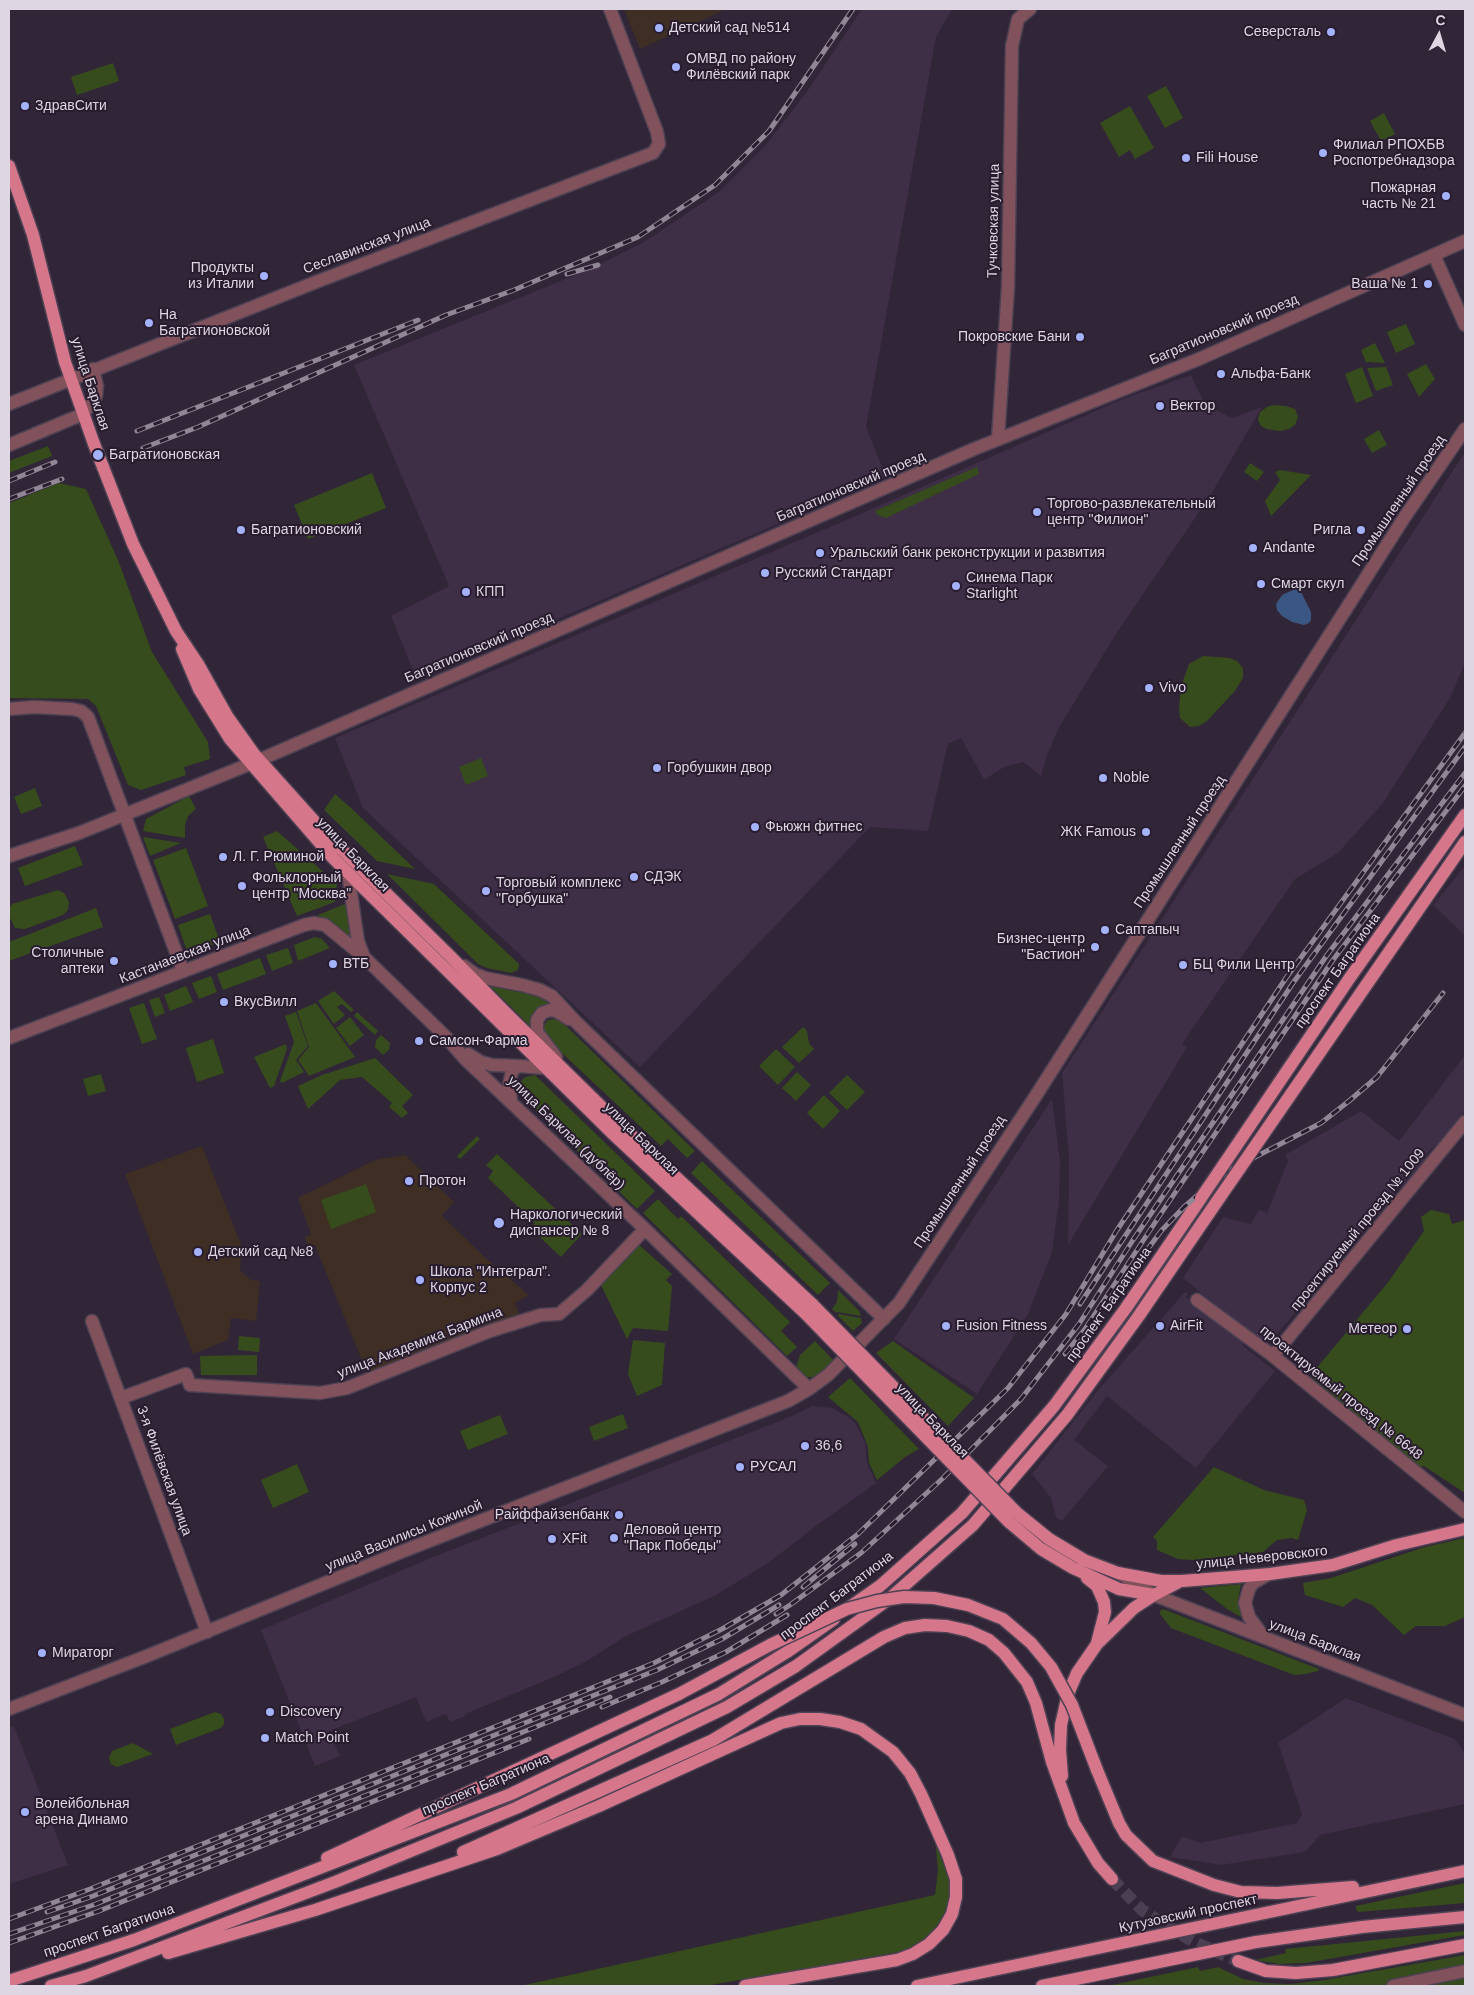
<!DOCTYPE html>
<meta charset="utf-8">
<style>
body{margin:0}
#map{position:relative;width:1474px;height:1995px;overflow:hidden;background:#312538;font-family:Arial,sans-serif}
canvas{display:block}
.frame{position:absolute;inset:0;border:10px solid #ded7e3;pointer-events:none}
.north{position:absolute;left:1414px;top:10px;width:50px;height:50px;-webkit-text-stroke:4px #281c2e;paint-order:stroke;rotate:6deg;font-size:14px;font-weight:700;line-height:20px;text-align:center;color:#ded7e3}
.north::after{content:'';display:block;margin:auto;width:18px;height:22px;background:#ded7e3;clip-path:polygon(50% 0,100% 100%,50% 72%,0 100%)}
</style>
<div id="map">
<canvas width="1474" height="1995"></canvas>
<div class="frame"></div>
<div class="north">С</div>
</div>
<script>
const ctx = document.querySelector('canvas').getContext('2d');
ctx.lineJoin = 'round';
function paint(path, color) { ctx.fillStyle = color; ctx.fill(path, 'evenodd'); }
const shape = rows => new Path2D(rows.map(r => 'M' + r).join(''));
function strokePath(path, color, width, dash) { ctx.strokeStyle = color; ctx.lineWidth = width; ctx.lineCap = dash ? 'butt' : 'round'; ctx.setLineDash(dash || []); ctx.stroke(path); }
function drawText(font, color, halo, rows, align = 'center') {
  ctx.font = font + ' Arial,sans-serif'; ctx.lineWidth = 4; ctx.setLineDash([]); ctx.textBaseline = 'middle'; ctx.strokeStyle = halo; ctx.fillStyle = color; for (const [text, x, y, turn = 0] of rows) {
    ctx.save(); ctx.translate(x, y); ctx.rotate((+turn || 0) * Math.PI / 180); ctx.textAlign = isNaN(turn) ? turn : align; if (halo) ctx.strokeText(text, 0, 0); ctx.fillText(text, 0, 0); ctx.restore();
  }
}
const built = shape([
 [862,9,952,9,936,37,866,427,886,477,417,680,391,616,449,586,354,365,590,269,644,242,720,191,766,145,808,90],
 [1191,375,1205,405,1232,418,1262,407,1210,496,1116,634,1058,729,1047,755,1041,776,1023,762,1004,767,984,780,961,738,948,744,928,831,870,827,640,1067,363,808,335,738,851,518,1123,399],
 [1465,452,1465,663,1450,698,1383,803,1338,853,1295,879,1182,1044,1187,1047,1068,1245,1069,1159,1062,1073],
 [1465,866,1465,936,1433,905],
 [1465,1055,1465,1111,1438,1144,1434,1146,1423,1158,1425,1160,1401,1187,1400,1186,1394,1192,1395,1194,1273,1339,1264,1341,1256,1338,1183,1278,1223,1217,1251,1224,1259,1210,1267,1213,1288,1161,1285,1155,1361,1111,1399,1141],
 [1052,1099,1060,1160,1059,1201,1052,1252,1028,1314,977,1394,894,1339],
 [1185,1292,1188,1293,1186,1297,1244,1341,1242,1345,1275,1371,1196,1468,1107,1396,1074,1440,1108,1466,1062,1521,1056,1517,1051,1498,1032,1474,1099,1389],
 [812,1406,832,1408,847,1416,855,1423,865,1442,867,1463,876,1483,816,1526,768,1563,716,1595,624,1637,587,1661,554,1677,465,1714,466,1716,450,1722,446,1714,426,1722,416,1697,329,1731,340,1756,315,1766,261,1630,431,1558,792,1416],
 [1346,1698,1455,1739,1465,1754,1465,1804,1320,1835,1306,1851,1298,1853,1221,1865,1170,1857,1182,1836,1200,1843,1297,1823,1302,1814,1278,1743],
 [14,1726,68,1865,9,1884,9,1728]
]);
const education = shape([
 [624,9,721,9,722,11,640,49],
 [202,1146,242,1247,240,1271,251,1280,260,1281,256,1321,231,1318,228,1340,193,1354,125,1174],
 [405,1155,454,1202,442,1216,489,1261,529,1295,515,1303,519,1314,367,1373,315,1245,308,1247,305,1237,311,1234,298,1198,375,1160]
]);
const green = shape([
 [113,63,119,81,77,95,71,77],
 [1166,86,1183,118,1165,128,1147,96],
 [1130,106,1154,148,1135,159,1130,150,1119,157,1100,123],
 [1384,113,1395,134,1381,141,1370,121],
 [1406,324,1415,344,1396,353,1387,332],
 [1375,343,1385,363,1366,362,1361,350],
 [1426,364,1435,379,1419,397,1407,374],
 [1362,367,1373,396,1356,403,1345,374],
 [1386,367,1393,385,1376,391,1367,368],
 [1273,405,1286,406,1295,409,1298,417,1295,425,1289,429,1280,431,1266,429,1260,425,1258,419,1260,412,1267,407],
 [1379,430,1387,445,1372,453,1364,439],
 [48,446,52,456,9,473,9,461],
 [1250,463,1264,472,1257,481,1244,472],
 [977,467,979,474,886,518,877,515,875,511],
 [1280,470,1311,475,1271,516,1265,501,1280,480,1275,472],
 [372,473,386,508,308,539,294,505],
 [59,483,86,489,118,560,152,652,208,742,210,759,184,767,186,775,141,790,128,785,96,706,88,699,9,698,9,503],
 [1203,656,1230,658,1237,661,1243,668,1243,678,1234,692,1207,721,1199,726,1190,727,1180,718,1179,709,1181,686,1189,664],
 [481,758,488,776,466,785,459,767],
 [35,788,42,806,21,814,14,797],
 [335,794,351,808,415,869,377,861,324,810],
 [189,796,196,809,188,816,185,825,185,838,143,831,146,819],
 [277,831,337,884,335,902,297,916,263,837],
 [143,837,181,843,150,856],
 [75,846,83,865,25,886,18,868],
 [186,848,208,906,175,919,153,860],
 [387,874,434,884,519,964,518,970,511,973,487,968,478,964],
 [58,890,64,893,69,902,68,910,63,915,25,929,15,928,9,916,9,909,12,904],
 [345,904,353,936,353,942,334,925,319,917,318,915],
 [96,908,103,927,9,961,9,942],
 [210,914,220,942,188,954,178,925],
 [315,937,322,939,330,948,298,961,294,945],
 [288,948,293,963,272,971,266,955],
 [260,958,266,974,223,990,217,974],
 [211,976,217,992,199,999,192,983],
 [186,986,193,1002,170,1011,164,995],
 [490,986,542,997,550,1005,532,1018,530,1026],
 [334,991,354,1010,351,1012,342,1004,337,1007,345,1015,334,1024,318,1001],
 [159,997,165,1013,155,1017,149,1000],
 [144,1003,157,1039,142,1044,129,1008],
 [316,1003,355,1057,309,1076,298,1060,309,1047,297,1011],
 [296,1012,308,1046,296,1060,304,1072,282,1083,280,1081,294,1042,285,1016],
 [357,1012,378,1031,375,1035,354,1016],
 [350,1017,364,1035,350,1046,336,1028],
 [555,1019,562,1022,695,1151,687,1158,668,1139,661,1146,546,1038,543,1027,548,1020],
 [803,1027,807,1031,809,1043,814,1049,799,1063,782,1047],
 [381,1035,390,1043,389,1050,383,1055,375,1047,376,1040],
 [213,1039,224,1073,197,1082,186,1048],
 [286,1044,287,1049,274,1086,270,1088,254,1057],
 [776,1049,795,1067,778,1085,759,1066],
 [375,1058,413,1095,402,1106,408,1113,402,1118,389,1107,392,1103,362,1077,340,1080,308,1109,298,1086,322,1075],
 [797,1072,811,1085,796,1101,782,1088],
 [101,1074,106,1091,88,1096,83,1079],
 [535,1075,655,1191,637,1209,520,1095,519,1083,525,1077],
 [847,1075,865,1092,847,1110,829,1093],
 [824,1095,840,1111,823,1129,807,1113],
 [477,1136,480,1139,460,1159,457,1156],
 [497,1154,582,1234,561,1257,530,1228,535,1223,488,1178,493,1171,486,1165],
 [702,1161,830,1283,818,1295,691,1173],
 [366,1184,376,1212,331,1229,321,1200],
 [658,1199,678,1219,681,1216,790,1322,781,1331,797,1347,787,1356,643,1213],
 [1431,1210,1449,1214,1452,1224,1465,1220,1465,1493,1424,1466,1419,1467,1310,1376,1389,1281,1424,1231,1421,1217],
 [638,1244,672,1274,666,1280,672,1286,668,1331,633,1328,627,1339,600,1283],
 [838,1290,859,1311,861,1316,837,1312,836,1313,832,1309,837,1302],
 [839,1314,861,1318,862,1323,853,1331,837,1315],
 [239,1336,260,1338,259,1352,238,1350],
 [633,1340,665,1343,662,1385,637,1396,628,1374],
 [815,1341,835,1362,818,1378,799,1376,792,1370,797,1365,800,1355],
 [893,1341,974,1398,948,1426,876,1353],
 [257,1355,257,1375,201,1375,200,1356],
 [850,1378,919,1449,905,1457,877,1480,869,1463,868,1447,858,1422,828,1397],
 [623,1414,628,1428,594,1441,589,1427],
 [500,1415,508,1434,468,1450,460,1431],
 [297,1464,309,1492,273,1508,261,1480],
 [1214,1467,1264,1490,1304,1500,1307,1510,1298,1540,1292,1538,1277,1540,1263,1552,1194,1560,1178,1559,1157,1550,1157,1541,1153,1537],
 [1465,1538,1465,1617,1445,1626,1416,1626,1404,1635,1372,1605,1355,1598,1343,1607,1305,1595,1303,1583,1331,1578,1425,1547],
 [1241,1584,1238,1600,1243,1618,1227,1609,1200,1588],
 [1163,1609,1319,1669,1318,1671,1305,1674,1294,1675,1171,1628,1160,1614,1160,1611],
 [215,1712,221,1714,224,1719,224,1724,221,1728,176,1745,170,1729],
 [133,1743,153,1754,117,1767,111,1764,109,1758,112,1751],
 [935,1838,948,1867,951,1893,944,1921,921,1944,905,1951,705,1986,520,1986,935,1895,938,1870],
 [1465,1883,1465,1903,1359,1912,1356,1910,1356,1906,1360,1905],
 [1465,1931,1465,1935,1306,1963,1280,1964,1255,1960,1286,1953,1285,1949],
 [1465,1955,1465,1986,1107,1986,1198,1967,1200,1971,1218,1967,1243,1979,1264,1983,1291,1984,1324,1980]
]);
const water = shape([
 [1295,589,1301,592,1311,612,1311,620,1309,623,1304,625,1292,622,1282,616,1277,610,1276,604,1282,595]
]);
const majorTunnel = shape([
 [1112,1879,1142,1910,1167,1926,1194,1942,1238,1961]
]);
const minor = shape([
 [1434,255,1465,325],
 [9,404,316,282,653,153,659,144,657,132,610,9],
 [998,439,1008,287,1012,46,1018,19,1030,9],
 [9,445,83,414,96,396,97,386,93,369],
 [9,709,34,707,72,709,81,711,88,717,183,971],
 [9,856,79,833,250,764,974,449,1199,359,1465,241],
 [348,873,358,941,364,957],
 [464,966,475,974,485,978,522,985,540,990,552,996,576,1022,884,1319],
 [9,1038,304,925,314,923,325,925,364,957,444,1035,466,1060,645,1229,809,1389],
 [468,1054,481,1062,492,1065,518,1066],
 [556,1057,537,1032,537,1020,542,1013,550,1010,556,1011,569,1019],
 [511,1101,509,1085,512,1071,518,1066,545,1068],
 [1197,1300,1273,1356,1465,1512],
 [92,1321,207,1632],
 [1273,1356,1465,1122],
 [121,1398,186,1374,190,1385,320,1393,347,1388,490,1331,541,1315,559,1314,587,1290,645,1229],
 [1119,1573,1154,1595,1465,1715],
 [1264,1637,1249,1617,1245,1603,1249,1589,1253,1583,1269,1574],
 [9,1709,147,1656,406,1550,788,1401,809,1389,828,1375,899,1303,1035,1097,1404,518,1465,429],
 [1393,1986,1465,1971]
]);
const major = shape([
 [9,166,33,235,65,362,94,444],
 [103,467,133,544,176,631,198,664,227,716,254,754,325,833,450,956,508,1015,618,1123,813,1305],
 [182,649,199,689,230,739,333,858,611,1132,805,1313],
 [1241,1139,1349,979,1465,815],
 [1258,1142,1465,842],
 [1017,1513,1049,1539,1084,1560,1118,1573,1161,1581,1182,1581,1270,1574,1333,1565,1397,1545,1465,1529],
 [1009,1522,1041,1549,1073,1568,1119,1589,1154,1595],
 [1087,1578,1097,1586,1104,1602,1105,1612,1097,1643],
 [850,1607,880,1586,962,1513,1054,1406,1126,1308,1201,1198],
 [1097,1770,1119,1823,1126,1835,1153,1861,1214,1885,1241,1892,1277,1893,1353,1887],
 [1062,1776,1060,1750,1061,1725,1068,1694,1077,1673,1097,1644,1134,1608,1154,1595,1177,1583],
 [463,1852,713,1740,884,1637,905,1628,925,1625,947,1626,969,1631,989,1640,1004,1653,1027,1682,1036,1703,1052,1762,1074,1823,1098,1863,1112,1879],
 [327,1858,679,1694],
 [168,1953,315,1910,497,1849,599,1806,781,1723,800,1719,820,1719,840,1722,861,1729,893,1752,910,1773,921,1794,948,1855,956,1879,956,1897,952,1914,943,1930,929,1944,913,1954,897,1960,745,1986],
 [1238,1961,1266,1971,1296,1973,1333,1970,1465,1945],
 [9,1981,134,1940,511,1794,719,1694,787,1652,834,1619],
 [51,1986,86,1976,335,1882,516,1808,727,1707,796,1666,889,1599,973,1525,1067,1415,1138,1317,1220,1197],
 [917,1986,1465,1871],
 [1042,1986,1256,1942,1362,1927,1465,1917]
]);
const rail = shape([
 [567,274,598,265],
 [137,431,418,320],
 [143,448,198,427,446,315,514,290,638,237,715,185,769,131,853,9],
 [9,481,55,462],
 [9,499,62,479],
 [1135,1266,1162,1230,1184,1207,1207,1187,1230,1170,1321,1123,1349,1101,1377,1077,1443,993],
 [1080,1304,1293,983,1465,747],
 [1065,1354,1085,1329,1160,1215,1333,960,1465,786],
 [803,1587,855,1544],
 [776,1614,790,1605,861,1553,942,1479,1021,1399,1079,1324,1133,1240,1327,955,1465,773],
 [602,1707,662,1682,726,1652,787,1615],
 [47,1912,93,1896,657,1670,722,1639,779,1605],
 [9,1919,90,1889,654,1663,722,1629,781,1595,858,1534,1008,1388,1066,1314,1117,1230,1286,978,1465,733],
 [9,1934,96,1904,610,1697],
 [9,1943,99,1911,529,1739]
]);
const majorBridge = shape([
 [94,444,103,467],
 [1220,1197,1258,1142],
 [1201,1198,1241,1139],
 [813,1305,1017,1513],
 [805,1313,1009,1522],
 [679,1694,770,1645,847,1609,877,1601,904,1597,934,1598,968,1605,1003,1619,1031,1643,1051,1667,1072,1705,1097,1770]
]);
const markers = [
 [659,28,5,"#a4b2fc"],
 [1331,32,5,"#a4b2fc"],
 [676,67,5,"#a4b2fc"],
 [25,106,5,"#a4b2fc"],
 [1323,153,5,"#a4b2fc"],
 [1186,158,5,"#a4b2fc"],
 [1446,196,5,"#a4b2fc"],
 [264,276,5,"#a4b2fc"],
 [1428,284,5,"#a4b2fc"],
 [149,323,5,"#a4b2fc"],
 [1080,337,5,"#a4b2fc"],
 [1221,374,5,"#a4b2fc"],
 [1160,406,5,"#a4b2fc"],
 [98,455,6,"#a4b2fc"],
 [1037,512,5,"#a4b2fc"],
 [241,530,5,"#a4b2fc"],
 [1361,530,5,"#a4b2fc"],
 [1253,548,5,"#a4b2fc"],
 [820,553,5,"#a4b2fc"],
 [765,573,5,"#a4b2fc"],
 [1261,584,5,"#a4b2fc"],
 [956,586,5,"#a4b2fc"],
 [466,592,5,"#a4b2fc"],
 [1149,688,5,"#a4b2fc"],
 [657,768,5,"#a4b2fc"],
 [1103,778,5,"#a4b2fc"],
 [755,827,5,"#a4b2fc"],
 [1146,832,5,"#a4b2fc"],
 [223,857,5,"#a4b2fc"],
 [634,877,5,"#a4b2fc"],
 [242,886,5,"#a4b2fc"],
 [486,891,5,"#a4b2fc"],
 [1105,930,5,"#a4b2fc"],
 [1095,947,5,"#a4b2fc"],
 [114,961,5,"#a4b2fc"],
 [333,964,5,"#a4b2fc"],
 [1183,965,5,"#a4b2fc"],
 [224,1002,5,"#a4b2fc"],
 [419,1041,5,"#a4b2fc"],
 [409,1181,5,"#a4b2fc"],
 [499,1223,6,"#a4b2fc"],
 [198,1252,5,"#a4b2fc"],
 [420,1280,5,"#a4b2fc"],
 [946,1326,5,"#a4b2fc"],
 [1160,1326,5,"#a4b2fc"],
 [1407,1329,5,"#a4b2fc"],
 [805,1446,5,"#a4b2fc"],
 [740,1467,5,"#a4b2fc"],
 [619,1515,5,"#a4b2fc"],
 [614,1538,5,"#a4b2fc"],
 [552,1539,5,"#a4b2fc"],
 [42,1653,5,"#a4b2fc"],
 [270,1712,5,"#a4b2fc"],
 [265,1738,5,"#a4b2fc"],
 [25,1812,5,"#a4b2fc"]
];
const poiNames = [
 ["Детский сад №514",669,28],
 ["Северсталь",1321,32,"right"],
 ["ОМВД по району",686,59],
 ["Филёвский парк",686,75],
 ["ЗдравСити",35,106],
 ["Филиал РПОХБВ",1333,145],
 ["Роспотребнадзора",1333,161],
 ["Fili House",1196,158],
 ["Пожарная",1436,188,"right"],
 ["часть № 21",1436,204,"right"],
 ["Продукты",254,268,"right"],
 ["из Италии",254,284,"right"],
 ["Ваша № 1",1418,284,"right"],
 ["На",159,315],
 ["Багратионовской",159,331],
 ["Покровские Бани",1070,337,"right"],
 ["Альфа-Банк",1231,374],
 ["Вектор",1170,406],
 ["Багратионовская",109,455],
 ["Торгово-развлекательный",1047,504],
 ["центр \"Филион\"",1047,520],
 ["Багратионовский",251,530],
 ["Ригла",1351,530,"right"],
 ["Andante",1263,548],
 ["Уральский банк реконструкции и развития",830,553],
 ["Русский Стандарт",775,573],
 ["Синема Парк",966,578],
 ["Starlight",966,594],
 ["Смарт скул",1271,584],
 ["КПП",476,592],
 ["Vivo",1159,688],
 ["Горбушкин двор",667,768],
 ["Noble",1113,778],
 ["Фьюжн фитнес",765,827],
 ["ЖК Famous",1136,832,"right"],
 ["Л. Г. Рюминой",233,857],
 ["СДЭК",644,877],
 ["Фольклорный",252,878],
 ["центр \"Москва\"",252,894],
 ["Торговый комплекс",496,883],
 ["\"Горбушка\"",496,899],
 ["Саптапыч",1115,930],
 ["Бизнес-центр",1085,939,"right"],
 ["\"Бастион\"",1085,955,"right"],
 ["Столичные",104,953,"right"],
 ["аптеки",104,969,"right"],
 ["ВТБ",343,964],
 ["БЦ Фили Центр",1193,965],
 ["ВкусВилл",234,1002],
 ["Самсон-Фарма",429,1041],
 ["Протон",419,1181],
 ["Наркологический",510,1215],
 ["диспансер № 8",510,1231],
 ["Детский сад №8",208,1252],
 ["Школа \"Интеграл\".",430,1272],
 ["Корпус 2",430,1288],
 ["Fusion Fitness",956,1326],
 ["AirFit",1170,1326],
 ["Метеор",1397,1329,"right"],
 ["36,6",815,1446],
 ["РУСАЛ",750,1467],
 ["Райффайзенбанк",609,1515,"right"],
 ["Деловой центр",624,1530],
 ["\"Парк Победы\"",624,1546],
 ["XFit",562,1539],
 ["Мираторг",52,1653],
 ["Discovery",280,1712],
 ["Match Point",275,1738],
 ["Волейбольная",35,1804],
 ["арена Динамо",35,1820]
];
const streetNames = [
 ["Тучковская улица",994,221,-89],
 ["Сеславинская улица",367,246,-21],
 ["Багратионовский проезд",1224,330,-23],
 ["улица Барклая",90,384,72],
 ["Багратионовский проезд",851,487,-23],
 ["Промышленный проезд",1399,501,-56],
 ["Багратионовский проезд",479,648,-23],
 ["Промышленный проезд",1180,842,-57],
 ["улица Барклая",353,855,46],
 ["Кастанаевская улица",185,955,-21],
 ["проспект Багратиона",1338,971,-55],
 ["улица Барклая (дублёр)",566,1133,44],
 ["улица Барклая",641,1139,44],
 ["Промышленный проезд",960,1182,-57],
 ["проектируемый проезд № 1009",1358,1230,-51],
 ["проспект Багратиона",1109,1305,-55],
 ["улица Академика Бармина",420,1343,-21],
 ["проектируемый проезд № 6648",1341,1393,39],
 ["улица Барклая",932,1421,46],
 ["3-я Филёвская улица",164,1471,70],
 ["улица Василисы Кожиной",404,1536,-22],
 ["улица Неверовского",1262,1558,-6],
 ["проспект Багратиона",837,1596,-37],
 ["улица Барклая",1315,1641,21],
 ["проспект Багратиона",486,1785,-23],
 ["Кутузовский проспект",1188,1914,-12],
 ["проспект Багратиона",109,1931,-19]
];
paint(built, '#3e2e46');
paint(education, '#3f2e24');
paint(green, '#364c1c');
paint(water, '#3a5783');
strokePath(majorTunnel, '#4b4052', 12, [12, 6]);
strokePath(minor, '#4d4153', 15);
strokePath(major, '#4d4153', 15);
strokePath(minor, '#81525b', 12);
strokePath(major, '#d5768a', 12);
strokePath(rail, '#908695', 5);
strokePath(rail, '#281c2e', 3, [9]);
strokePath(majorBridge, '#4d4153', 15, []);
strokePath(majorBridge, '#d5768a', 12);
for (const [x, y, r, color] of markers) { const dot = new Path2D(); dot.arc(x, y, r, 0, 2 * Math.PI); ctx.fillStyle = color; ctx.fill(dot); strokePath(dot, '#281c2e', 2); }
drawText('14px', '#ded7e3', '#281c2e', poiNames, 'left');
drawText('14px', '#ded7e3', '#281c2e', streetNames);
</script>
